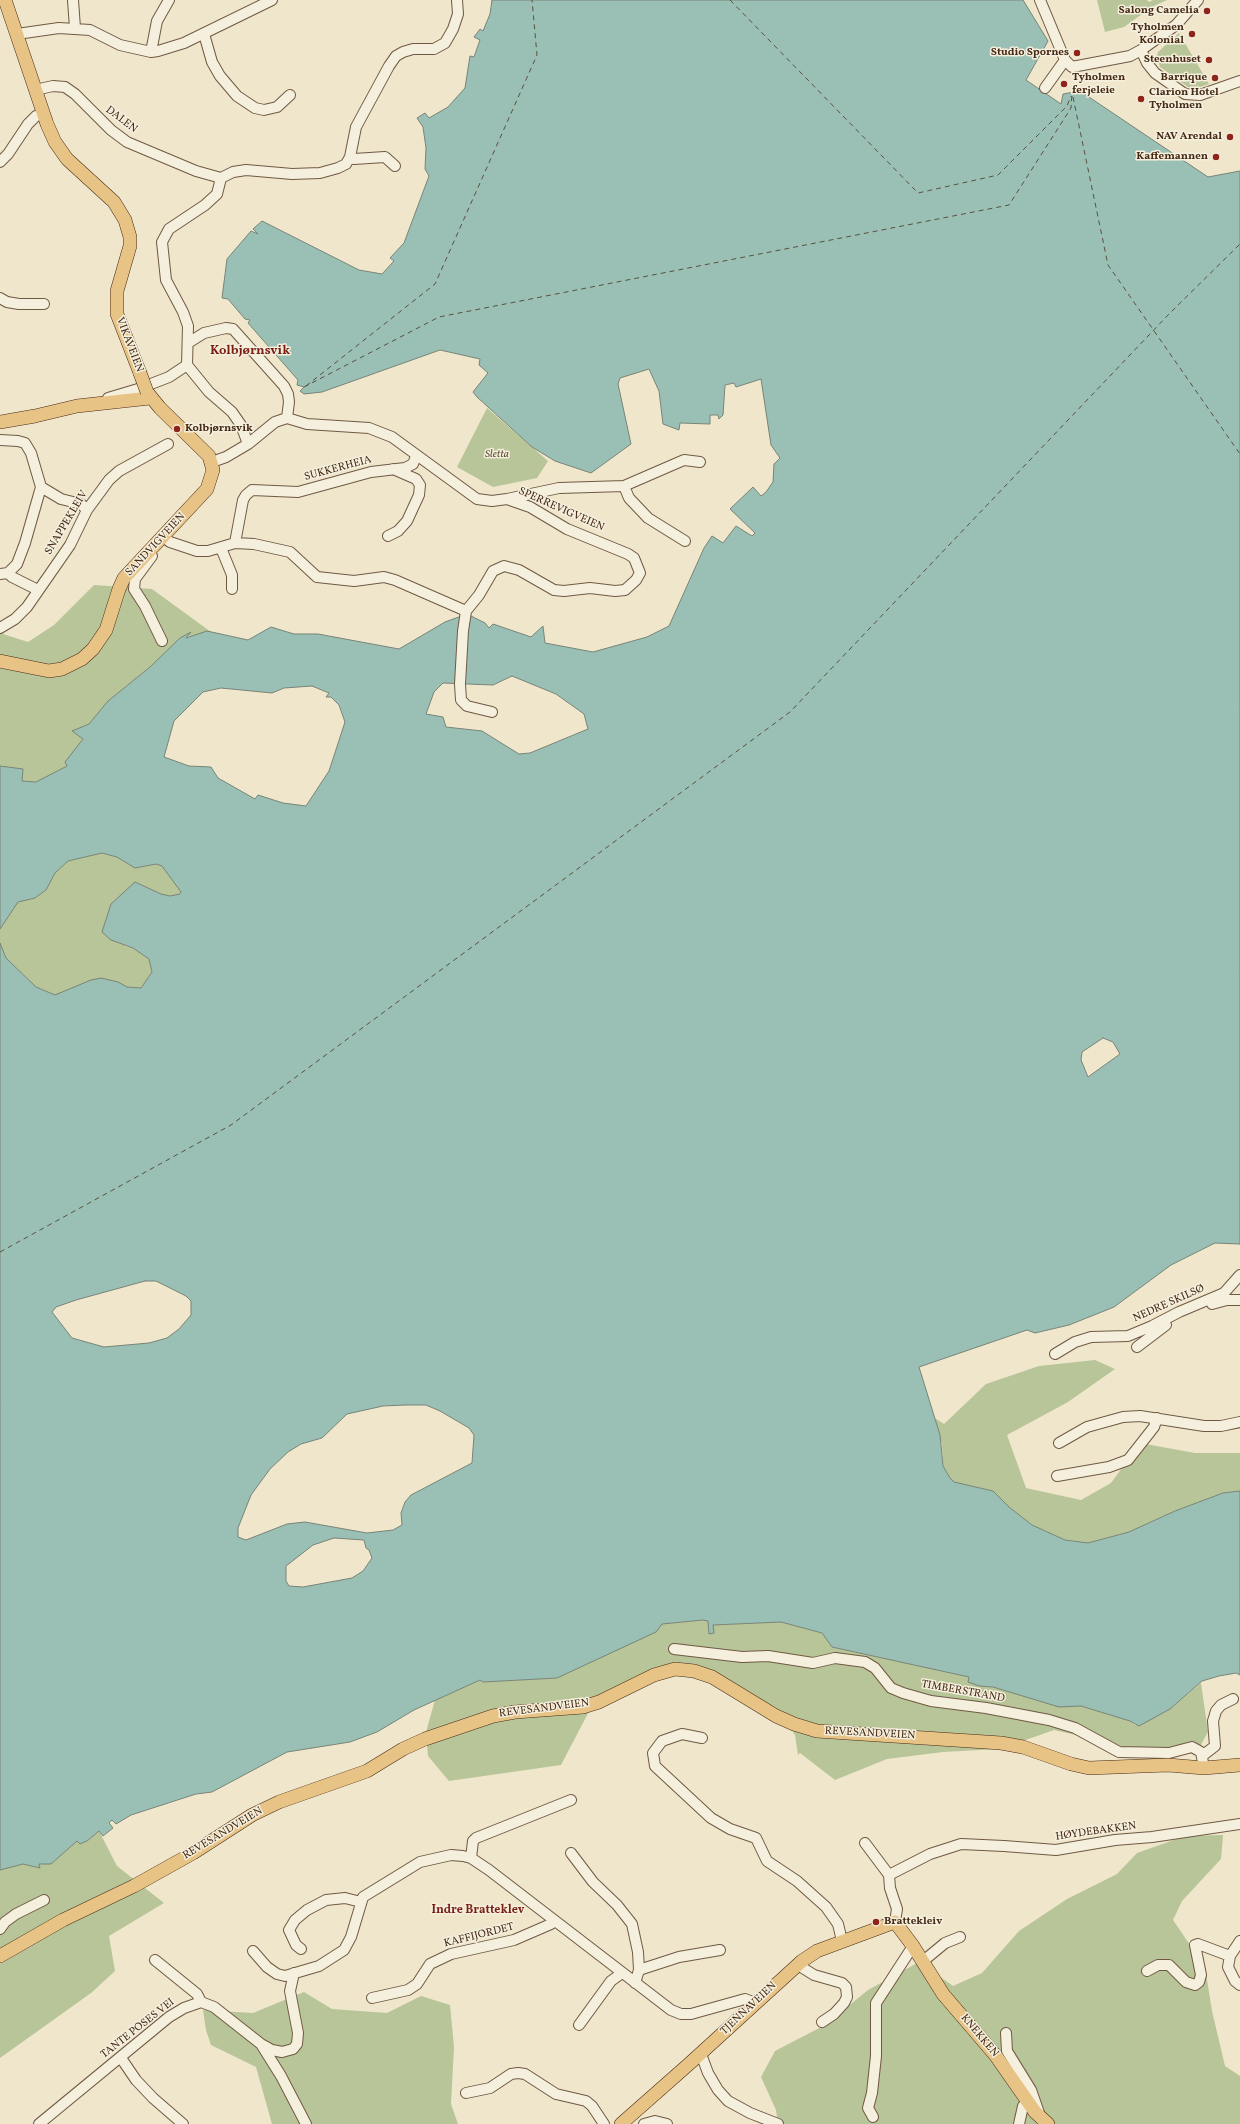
<!DOCTYPE html>
<meta charset="utf-8">
<style>
body{margin:0}
canvas{display:block;background:#efe6cc}
</style>
<canvas width="1240" height="2124"></canvas>
<script>
const ctx = document.querySelector('canvas').getContext('2d');
ctx.lineJoin = 'round';
function paint(path, color) { ctx.fillStyle = color; ctx.fill(path, 'evenodd'); }
const shape = rows => new Path2D(rows.map(r => 'M' + r).join(''));
function strokePath(path, color, width, dash) { ctx.strokeStyle = color; ctx.lineWidth = width; ctx.lineCap = dash ? 'butt' : 'round'; ctx.setLineDash(dash || []); ctx.stroke(path); }
function drawText(font, color, halo, rows, align = 'center') {
  ctx.font = font + ' Vollkorn,serif'; ctx.lineWidth = 3; ctx.setLineDash([]); ctx.textBaseline = 'middle'; ctx.strokeStyle = halo; ctx.fillStyle = color; for (const [text, x, y, turn = 0] of rows) {
    ctx.save(); ctx.translate(x, y); ctx.rotate((+turn || 0) * Math.PI / 180); ctx.textAlign = isNaN(turn) ? turn : align; if (halo) ctx.strokeText(text, 0, 0); ctx.fillText(text, 0, 0); ctx.restore();
  }
}
const green = shape([
 [1097,0,1147,0,1149,2,1153,0,1167,0,1152,7,1124,27,1105,32],
 [1179,33,1209,84,1197,88,1188,87,1160,67,1157,56,1158,52],
 [487,408,548,461,537,478,493,487,457,467],
 [94,585,152,589,211,632,180,638,150,667,108,701,89,724,72,731,83,739,65,762,67,766,36,782,22,781,23,769,0,766,0,633,28,642,54,625],
 [102,853,117,857,135,868,156,864,163,866,181,892,179,894,170,896,161,894,135,882,125,946,133,948,149,959,152,972,141,988,127,987,118,982,55,995,36,987,6,958,0,943,0,929,18,902,35,898,46,890,55,873,68,861],
 [1095,1360,1115,1369,1068,1402,1007,1435,1026,1488,1081,1500,1111,1483,1140,1443,1195,1453,1240,1453,1240,1491,1223,1493,1175,1511,1129,1532,1088,1543,1065,1540,1032,1525,1009,1507,993,1491,954,1482,950,1478,943,1466,942,1445,935,1418,944,1424,986,1384,1039,1366],
 [703,1620,708,1621,709,1634,713,1625,781,1622,822,1633,832,1647,969,1677,979,1686,993,1687,1063,1706,1081,1706,1130,1721,1135,1725,1170,1709,1201,1683,1208,1732,1197,1752,1162,1759,1108,1742,1054,1730,1000,1749,943,1752,887,1759,835,1780,800,1753,798,1755,795,1735,777,1708,698,1668,597,1696,561,1765,449,1781,428,1756,426,1732,435,1700,480,1680,484,1682,557,1678,662,1624],
 [99,1831,117,1866,164,1903,109,1936,115,1971,91,1993,0,2058,0,1870,23,1864,39,1868,39,1864,51,1864,77,1841,87,1841],
 [1223,1835,1221,1859,1182,1901,1173,1920,1205,1967,1212,2011,1225,2066,1240,2076,1240,2124,778,2124,776,2110,761,2077,775,2051,825,2025,868,1990,919,1962,953,1986,982,1973,1019,1931,1067,1899,1117,1874,1137,1853,1185,1836],
 [304,1992,332,2009,387,2013,421,1996,450,2005,454,2047,451,2104,458,2124,272,2124,256,2067,211,2045,206,2030,203,2010,253,2013]
]);
const water = shape([
 [492,0,1023,0,1048,41,1026,80,1061,104,1063,94,1080,91,1208,177,1240,171,1240,1244,1215,1243,1171,1265,1114,1307,1069,1325,1035,1333,1027,1330,919,1367,940,1435,943,1466,950,1478,954,1482,993,1491,1009,1507,1032,1525,1065,1540,1088,1543,1129,1532,1175,1511,1223,1493,1240,1491,1240,1675,1236,1673,1219,1676,1202,1681,1170,1709,1139,1726,1130,1721,1081,1706,1059,1707,993,1687,979,1686,968,1682,969,1677,832,1647,822,1633,781,1622,713,1625,714,1633,709,1634,708,1621,703,1620,662,1624,656,1632,557,1678,483,1682,480,1680,414,1710,377,1732,350,1742,287,1752,212,1792,196,1794,131,1815,116,1824,112,1820,109,1823,113,1828,103,1836,99,1831,87,1841,80,1844,77,1841,51,1864,39,1864,40,1868,23,1864,0,1870,0,943,6,958,36,987,55,995,91,980,101,978,118,982,127,987,141,988,152,972,149,959,133,948,111,940,102,932,111,904,135,882,161,894,170,896,180,894,181,892,162,866,156,864,135,868,117,857,102,853,68,861,55,873,46,890,35,898,18,902,0,929,0,766,23,769,22,781,36,782,67,766,65,762,83,739,72,731,89,724,108,701,150,667,180,638,191,632,186,638,207,631,248,640,271,627,294,634,318,634,399,649,445,622,467,614,485,623,489,628,493,624,531,637,543,626,545,643,593,652,647,637,669,626,704,548,712,536,723,543,736,526,752,536,755,533,730,509,753,487,761,496,766,492,773,482,774,464,780,458,771,445,761,379,736,387,734,383,725,385,723,415,719,419,718,415,710,415,710,424,680,423,679,430,663,424,659,391,649,369,620,378,618,384,631,444,591,473,555,461,532,447,477,397,473,392,488,373,479,365,480,359,440,350,322,392,304,394,300,391,304,387,297,385,298,380,248,323,250,320,245,319,228,299,222,298,227,259,251,231,258,234,253,229,262,221,359,270,382,274,394,261,390,258,404,243,429,176,425,169,426,148,423,127,417,118,425,113,429,118,448,107,465,88,470,56,474,57,480,40,474,37,480,29,483,31,490,14,492,0],
 [512,676,556,694,584,714,588,729,530,753,519,754,482,731,446,727,443,717,426,714,434,692,443,683,493,685,512,676],
 [312,686,329,693,326,697,331,697,339,705,345,722,329,771,306,806,283,803,258,795,255,799,218,778,211,767,189,766,164,757,174,721,203,692,221,688,272,693,284,688,312,686],
 [1103,1038,1113,1042,1120,1054,1088,1077,1081,1060,1082,1052,1103,1038],
 [145,1281,156,1281,186,1296,191,1301,191,1315,179,1329,167,1338,149,1343,104,1347,72,1338,52,1312,56,1307,76,1300,145,1281],
 [405,1405,426,1405,440,1411,469,1428,474,1435,472,1463,411,1495,405,1502,401,1513,402,1525,393,1530,367,1533,305,1522,287,1524,246,1540,238,1537,238,1528,251,1495,270,1469,288,1452,301,1444,322,1438,347,1414,383,1406,405,1405],
 [334,1538,364,1540,366,1548,369,1550,372,1558,363,1571,352,1578,303,1587,289,1586,286,1581,286,1566,313,1545,334,1538]
]);
const ferry = shape([
 [730,0,918,193,998,175,1067,106,1071,96],
 [1073,97,1108,265,1240,454],
 [306,386,435,284,537,55,532,0],
 [304,387,439,317,1009,205,1071,108,1072,94],
 [0,1252,231,1125,790,712,1169,314,1240,244]
]);
const minor = shape([
 [73,0,75,28],
 [1040,0,1065,60,1072,67,1130,56,1141,50,1176,25,1198,0],
 [17,34,59,28,90,30,120,45,151,52,158,51,184,43,272,0],
 [204,34,212,62,220,76,237,96,255,108,264,110,277,107,290,95],
 [1141,50,1147,63,1155,73,1185,94,1200,95,1240,81],
 [151,52,157,21,169,0],
 [1045,88,1065,60],
 [35,90,53,86,65,87,75,94,111,130,127,142,196,171,221,178],
 [350,157,354,159,385,157,395,166],
 [0,162,8,154,28,124,36,116,43,114],
 [0,298,7,302,19,304,44,304],
 [188,343,204,333,226,328,233,329,284,386,288,394,289,402,287,418],
 [108,398,138,389,169,377,187,365],
 [0,440,18,441,25,443,31,453,41,487,25,543,17,564,8,573,0,574],
 [248,444,241,425,232,412,209,392,187,365,188,326,183,312,166,280,162,242,169,229,205,205,217,194,221,178,233,172,246,170,292,174,320,173,338,168,346,164,350,157,356,127,389,66,396,56,403,52,413,49,434,49,445,43,453,29,458,14,457,0],
 [624,486,629,498,648,518,685,541],
 [41,487,61,499,81,504,87,510],
 [507,499,559,488,624,486,684,460,700,462],
 [388,536,398,531,407,521,419,495,420,485,416,479,393,469],
 [163,537,170,542,197,551,208,551,235,543,254,544,290,552,317,577,354,581,384,577,395,580,466,611,479,595,493,571,504,566,519,570,554,590,564,591,590,588,615,591,625,590,636,580,640,573,634,558,628,554,567,529,530,507,507,499,492,501,477,499,392,437,369,428,307,424,287,418,275,422,248,444,226,457,212,462],
 [235,543,243,500,246,495,252,490,298,492,371,472,405,468,413,464,416,456],
 [221,548,232,575,232,589],
 [152,556,135,579,134,589,145,606,162,641],
 [8,573,12,577,38,590],
 [466,611,463,631,460,684,461,700,467,706,492,712],
 [0,628,15,619,27,607,70,545,87,510,109,480,119,471,168,444],
 [1212,1304,1227,1300,1240,1300],
 [1137,1347,1166,1325],
 [1055,1354,1075,1342,1091,1337,1128,1336,1152,1326,1179,1312,1224,1293,1240,1275],
 [1059,1443,1087,1427,1123,1417,1140,1416,1204,1426,1221,1426,1240,1422],
 [1057,1476,1109,1467,1128,1460,1154,1427,1157,1418],
 [674,1649,742,1657,768,1656,813,1663,835,1658,865,1662,875,1668,891,1688,903,1693,931,1701,986,1708,1049,1720,1075,1728,1119,1752,1169,1753,1192,1747,1201,1752,1204,1768],
 [702,1738,682,1734,662,1741,653,1753,655,1766,711,1818,730,1829,756,1838,767,1861,797,1881,826,1907,838,1924,842,1941],
 [1202,1756,1215,1746,1213,1721,1216,1711,1221,1705,1233,1699],
 [865,1843,889,1875,890,1888,897,1909,895,1922],
 [571,1853,593,1882,617,1905,632,1924,638,1952,639,1970,635,1983],
 [471,1858,473,1841,476,1838,571,1800],
 [889,1875,930,1854,961,1844,1004,1846,1056,1850,1115,1840,1152,1837,1240,1824],
 [0,1929,5,1922,16,1914,44,1900],
 [1240,1941,1230,1956,1228,1967,1235,1981,1240,1985],
 [301,1949,296,1945,289,1930,295,1920,307,1910,326,1900,345,1898,361,1902],
 [253,1951,267,1967,277,1974,285,1976,319,1966,344,1950,351,1937,363,1897,420,1862,451,1855,463,1856,471,1858,489,1870,671,2010,681,2014,691,2014,745,1999,755,2003],
 [155,1960,197,1994,201,2002],
 [922,1962,945,1943,960,1937],
 [798,1965,814,1975,842,1983,846,1987,847,1997,844,2003,834,2014,822,2022],
 [639,1970,679,1957,720,1950],
 [1147,1971,1158,1965,1169,1965,1186,1982,1195,1985,1199,1982,1201,1975,1195,1945,1198,1944,1230,1956],
 [372,1998,408,1990,417,1984,430,1964,451,1954,514,1940,551,1924,554,1921],
 [579,2025,611,1981,622,1973],
 [1006,2033,1007,2051,1031,2090,1039,2113],
 [263,2045,272,2050,282,2052,293,2049,297,2044,298,2033,290,1991,294,1973],
 [701,2054,708,2073,718,2090,728,2101,750,2113,778,2124],
 [121,2058,136,2080,153,2098,183,2124],
 [466,2093,490,2088,511,2074,518,2073,525,2074,556,2094,586,2101,592,2106,604,2124],
 [873,2117,868,2108,872,2093,876,2056,876,2003,913,1946],
 [39,2124,169,2017,184,2008,201,2002,214,2007,261,2044,281,2076,306,2124],
 [644,2124,655,2121,667,2124],
 [1019,2124,1023,2106,1028,2103]
]);
const major = shape([
 [5,0,47,124,55,142,67,159,114,202,125,220,130,237,130,246,117,291,117,314,140,373],
 [0,422,35,416,77,406,150,398],
 [0,661,49,671,62,669,82,659,93,649,106,630,119,589,124,578,207,489,213,470,209,456,160,408,147,392],
 [0,1956,63,1920,134,1886,193,1853,252,1815,279,1802,367,1771,403,1749,425,1739,493,1716,515,1712,583,1707,599,1702,654,1675,675,1669,694,1671,712,1677,776,1716,794,1724,817,1731,1001,1743,1023,1747,1071,1764,1089,1768,1168,1765,1204,1768,1240,1765],
 [621,2124,689,2064,802,1961,817,1951,895,1922,913,1946,943,1994,996,2056,1035,2112,1048,2124]
]);
const majorBridge = shape([
 [140,373,147,392]
]);
const markers = [
 [1207,11,4,"#8f2418"],
 [1192,34,4,"#8f2418"],
 [1077,53,4,"#8f2418"],
 [1209,60,4,"#8f2418"],
 [1215,78,4,"#8f2418"],
 [1064,84,4,"#8f2418"],
 [1141,99,4,"#8f2418"],
 [1230,137,4,"#8f2418"],
 [1216,157,4,"#8f2418"],
 [177,429,4,"#8f2418"],
 [876,1922,4,"#8f2418"]
];
const poiNames = [
 ["Salong Camelia",1199,11],
 ["Tyholmen",1184,28],
 ["Kolonial",1184,41],
 ["Studio Spornes",1069,53],
 ["Steenhuset",1201,60],
 ["Tyholmen",1072,78,"left"],
 ["ferjeleie",1072,91,"left"],
 ["Barrique",1207,78],
 ["Clarion Hotel",1149,93,"left"],
 ["Tyholmen",1149,106,"left"],
 ["NAV Arendal",1222,137],
 ["Kaffemannen",1208,157],
 ["Kolbjørnsvik",185,429,"left"],
 ["Brattekleiv",884,1922,"left"]
];
const streetNames = [
 ["DALEN",121,120,37],
 ["VIKAVEIEN",129,345,69],
 ["SUKKERHEIA",338,469,-15],
 ["SPERREVIGVEIEN",561,510,24],
 ["SNAPPEKLEIV",67,523,-59],
 ["SANDVIGVEIEN",156,545,-47],
 ["NEDRE SKILSØ",1169,1304,-24],
 ["TIMBERSTRAND",963,1692,10],
 ["REVESANDVEIEN",544,1709,-7],
 ["REVESANDVEIEN",870,1734,3],
 ["HØYDEBAKKEN",1096,1832,-8],
 ["REVESANDVEIEN",223,1834,-31],
 ["KAFFIJORDET",479,1936,-14],
 ["TJENNAVEIEN",749,2009,-43],
 ["TANTE POSES VEI",138,2029,-38],
 ["KNEKKEN",979,2036,50]
];
const parkNames = [
 ["Sletta",497,455]
];
const neighbourhoodNames = [
 ["Indre Bratteklev",478,1911]
];
const quarterNames = [
 ["Kolbjørnsvik",250,352]
];
paint(green, '#b8c599');
paint(water, '#9ac0b6');
strokePath(water, '#788476', 1);
strokePath(ferry, '#5b503d', 1, [5, 4]);
strokePath(minor, '#705943', 12);
strokePath(major, '#462a15', 14);
strokePath(minor, '#f5efde', 10);
strokePath(major, '#e8c386', 13);
strokePath(majorBridge, '#462a15', 14, []);
strokePath(majorBridge, '#e8c386', 13);
for (const [x, y, r, color] of markers) { const dot = new Path2D(); dot.arc(x, y, r, 0, 2 * Math.PI); ctx.fillStyle = color; ctx.fill(dot); strokePath(dot, '#f5efde', 1.5); }
drawText('bold 11px', '#462a15', '#f5efde', poiNames, 'right');
drawText('11px', '#462a15', '#f5efde', streetNames);
drawText('italic 11px', '#625136', '#f5efde', parkNames);
drawText('bold 12px', '#7a1f14', '#f5efde', neighbourhoodNames);
drawText('bold 13px', '#7a1f14', '#f5efde', quarterNames);
</script>
